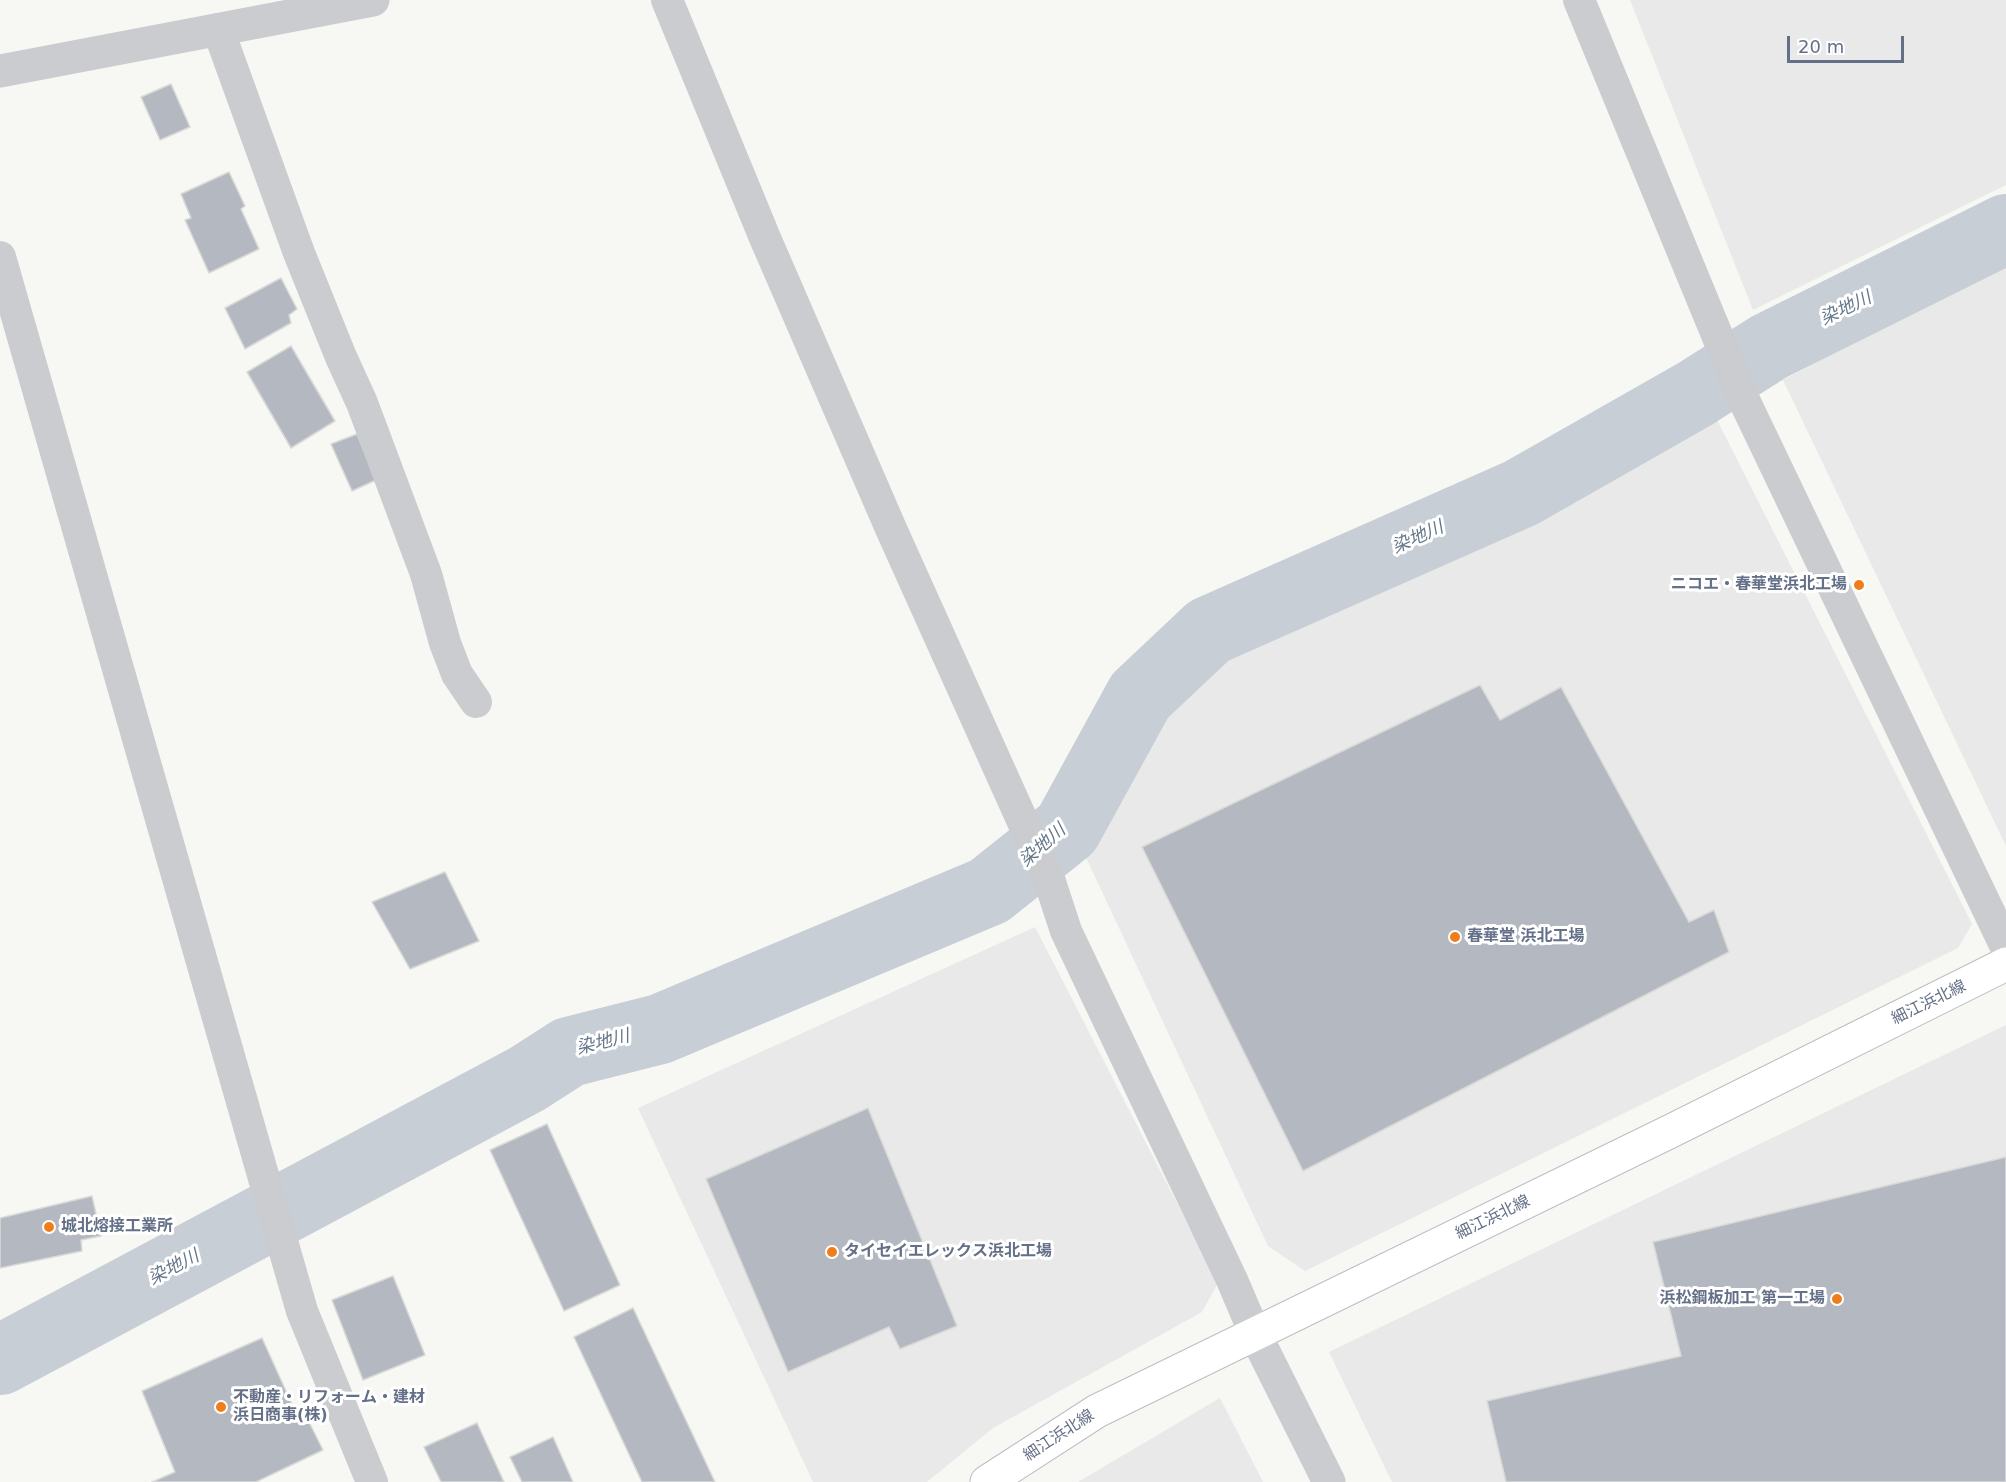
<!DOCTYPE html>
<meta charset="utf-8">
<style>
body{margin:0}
#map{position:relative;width:2006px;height:1482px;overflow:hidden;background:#f7f8f4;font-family:"DejaVu Sans",sans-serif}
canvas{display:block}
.scale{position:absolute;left:1787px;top:36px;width:117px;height:27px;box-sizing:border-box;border:3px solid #647088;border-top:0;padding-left:8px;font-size:18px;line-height:21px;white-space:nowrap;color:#647088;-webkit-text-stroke:4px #fff;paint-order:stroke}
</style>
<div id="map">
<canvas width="2006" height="1482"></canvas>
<div class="scale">20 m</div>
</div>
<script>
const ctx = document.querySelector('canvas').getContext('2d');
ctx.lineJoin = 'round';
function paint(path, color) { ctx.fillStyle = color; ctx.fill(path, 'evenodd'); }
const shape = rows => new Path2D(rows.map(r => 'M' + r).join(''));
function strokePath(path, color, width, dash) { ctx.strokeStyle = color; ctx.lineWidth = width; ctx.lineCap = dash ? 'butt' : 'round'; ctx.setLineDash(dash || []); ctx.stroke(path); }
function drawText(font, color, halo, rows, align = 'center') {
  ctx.font = font + ' "DejaVu Sans","Noto Sans JP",sans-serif'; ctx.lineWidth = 6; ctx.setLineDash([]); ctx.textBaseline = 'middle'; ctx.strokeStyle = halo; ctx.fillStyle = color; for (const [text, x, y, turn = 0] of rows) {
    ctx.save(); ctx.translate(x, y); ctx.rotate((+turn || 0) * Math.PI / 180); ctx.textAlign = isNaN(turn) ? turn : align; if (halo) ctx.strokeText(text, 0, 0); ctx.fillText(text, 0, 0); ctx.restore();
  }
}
const built = shape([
 [1630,0,2006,0,2006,185,1753,310],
 [2006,264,2006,846,1783,380],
 [1712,410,1972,924,1958,948,1305,1271,1268,1246,1082,849,1167,693,1206,653,1300,611,1542,510],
 [1035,927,1218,1283,1202,1312,993,1428,927,1482,813,1482,638,1108],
 [2006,1025,2006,1482,1392,1482,1329,1352],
 [1220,1398,1263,1482,1078,1482]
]);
const river = shape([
 [0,1360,527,1079,569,1052,660,1029,989,891,1067,829,1140,696,1209,631,1521,493,1695,394,1769,347,2006,229]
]);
const building = shape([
 [171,84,190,127,160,140,141,97,171,84],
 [229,172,245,206,241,209,259,249,209,273,185,220,191,218,181,194,229,172],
 [281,278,297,309,289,315,291,323,245,349,225,308,281,278],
 [291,346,335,421,291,448,247,372,291,346],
 [357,434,376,480,352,491,331,444,357,434],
 [1480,685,1500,720,1561,687,1689,922,1714,910,1729,952,1303,1171,1142,847,1480,685],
 [445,872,479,941,410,969,372,902,445,872],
 [868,1108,957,1326,900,1349,889,1327,788,1372,706,1179,868,1108],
 [547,1124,620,1285,564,1311,490,1150,547,1124],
 [2006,1157,2006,1482,1506,1482,1487,1401,1681,1356,1653,1242,2006,1157],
 [92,1196,101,1236,81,1240,82,1251,0,1268,0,1218,92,1196],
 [393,1276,425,1355,363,1380,332,1300,393,1276],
 [633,1308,715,1482,642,1482,574,1337,633,1308],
 [262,1338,300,1422,309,1422,323,1450,256,1482,152,1482,175,1472,142,1391,262,1338],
 [477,1423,504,1482,441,1482,424,1447,477,1423],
 [553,1437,573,1482,522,1482,510,1457,553,1437]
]);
const minor = shape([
 [667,0,765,238,892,531,1050,882,1066,931,1232,1280,1255,1334],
 [1579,0,1743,398,2006,947],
 [218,29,299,253,341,357,362,403,426,574,445,643,457,674,476,702],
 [0,257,302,1311,372,1482]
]);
const tertiary = shape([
 [0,71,373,0],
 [1255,1334,1329,1482]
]);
const secondary = shape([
 [987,1482,1097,1411,1671,1131,2006,964]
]);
const markers = [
 [1859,585,6,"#f07d1c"],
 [1455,937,6,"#f07d1c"],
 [49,1227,6,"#f07d1c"],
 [832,1252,6,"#f07d1c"],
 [1837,1299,6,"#f07d1c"],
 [221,1407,6,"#f07d1c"]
];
const poiNames = [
 ["ニコエ・春華堂浜北工場",1847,585,"right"],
 ["春華堂 浜北工場",1467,937],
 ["城北熔接工業所",61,1227],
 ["タイセイエレックス浜北工場",844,1252],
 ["浜松鋼板加工 第一工場",1825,1299,"right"],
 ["不動産・リフォーム・建材",233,1398],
 ["浜日商事(株)",233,1416]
];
const streetNames = [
 ["細江浜北線",1929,1003,-26],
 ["細江浜北線",1493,1218,-26],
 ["細江浜北線",1059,1436,-33]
];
const waterNames = [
 ["染地川",1846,309,-26],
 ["染地川",1418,538,-24],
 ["染地川",1043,846,-41],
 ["染地川",603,1043,-14],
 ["染地川",174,1268,-28]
];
paint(built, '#e8e9e8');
strokePath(river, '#c7ced5', 70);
paint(building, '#b4b9c1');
strokePath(building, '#d9d9d7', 1.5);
strokePath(secondary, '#bbbec5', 35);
strokePath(minor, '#caccd0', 32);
strokePath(tertiary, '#caccd0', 33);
strokePath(secondary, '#fff', 33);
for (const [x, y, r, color] of markers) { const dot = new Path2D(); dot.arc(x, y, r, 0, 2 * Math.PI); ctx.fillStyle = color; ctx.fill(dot); strokePath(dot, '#fff', 2); }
drawText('bold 16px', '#647088', '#fff', poiNames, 'left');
drawText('16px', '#647088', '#fff', streetNames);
drawText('italic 18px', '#65788b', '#fff', waterNames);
</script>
